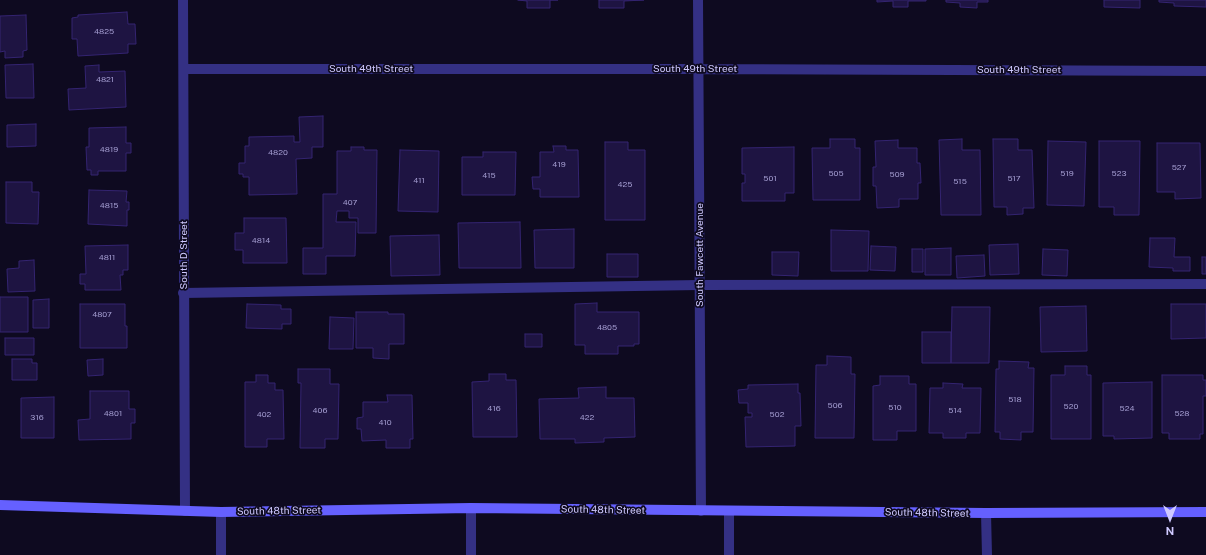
<!DOCTYPE html>
<style>
body{margin:0}
#map{position:relative;width:1206px;height:555px;overflow:hidden;background:#0e0a20;font-family:"Public Sans",sans-serif}
canvas{display:block}
.north{position:absolute;left:1150px;top:499px;width:40px;height:40px;-webkit-text-stroke:3px #0e0a20;paint-order:stroke;rotate:180deg;font-size:11px;font-weight:700;line-height:16px;text-align:center;color:#cfc9ff}
.north::after{content:'';display:block;margin:auto;width:14px;height:18px;background:#cfc9ff;clip-path:polygon(50% 0,100% 100%,50% 72%,0 100%)}
</style>
<div id="map">
<canvas width="1206" height="555"></canvas>
<div class="north">N</div>
</div>
<script>
const ctx = document.querySelector('canvas').getContext('2d');
ctx.lineJoin = 'round';
function paint(path, color) { ctx.fillStyle = color; ctx.fill(path, 'evenodd'); }
const shape = rows => new Path2D(rows.map(r => 'M' + r).join(''));
function strokePath(path, color, width, dash) { ctx.strokeStyle = color; ctx.lineWidth = width; ctx.lineCap = dash ? 'butt' : 'round'; ctx.setLineDash(dash || []); ctx.stroke(path); }
function drawText(font, color, halo, rows, align = 'center') {
  ctx.font = font + ' "Public Sans",sans-serif'; ctx.lineWidth = 3.5; ctx.setLineDash([]); ctx.textBaseline = 'middle'; ctx.strokeStyle = halo; ctx.fillStyle = color; for (const [text, x, y, turn = 0] of rows) {
    ctx.save(); ctx.translate(x, y); ctx.rotate((+turn || 0) * Math.PI / 180); ctx.textAlign = isNaN(turn) ? turn : align; if (halo) ctx.strokeText(text, 0, 0); ctx.fillText(text, 0, 0); ctx.restore();
  }
}
const building = shape([
 [518,0,558,0,550,0,550,8,527,8,527,1,518,0],
 [599,0,644,0,624,1,624,8,599,8,599,0],
 [877,0,926,0,926,1,908,1,908,7,893,7,893,1,877,2,877,0],
 [946,0,988,0,988,2,977,2,977,8,960,7,960,3,946,2,946,0],
 [1104,0,1140,0,1140,8,1104,7,1104,0],
 [1159,0,1206,0,1206,7,1174,6,1174,3,1159,2,1159,0],
 [127,12,128,24,135,24,136,44,128,44,128,53,78,56,77,39,72,39,72,18,78,17,78,15,127,12],
 [26,15,27,50,23,51,23,57,5,58,5,51,0,52,0,16,26,15],
 [33,64,34,98,6,98,5,65,33,64],
 [99,65,99,72,125,71,126,107,69,110,68,89,86,88,85,66,99,65],
 [323,116,323,147,312,147,312,158,296,159,297,194,249,195,249,177,243,177,243,174,239,174,239,163,245,163,245,146,249,146,249,137,294,136,294,142,300,142,299,117,323,116],
 [36,124,36,146,7,147,7,125,36,124],
 [126,127,126,143,131,143,131,153,126,153,126,171,98,171,98,175,91,175,91,170,87,170,86,147,89,147,89,128,126,127],
 [830,139,855,139,855,148,860,148,860,200,813,200,812,148,830,148,830,139],
 [962,139,962,150,980,150,981,215,941,215,939,140,962,139],
 [993,139,1018,139,1018,150,1032,150,1034,208,1023,208,1023,214,1007,215,1007,207,994,207,993,139],
 [898,140,898,148,917,148,917,163,920,163,921,183,918,183,918,199,899,199,899,207,877,208,876,186,873,186,873,167,876,167,875,141,898,140],
 [1048,141,1086,142,1084,206,1047,205,1048,141],
 [1099,141,1140,141,1139,215,1114,215,1114,207,1099,207,1099,141],
 [605,142,628,142,628,150,645,150,645,220,605,220,605,142],
 [1157,143,1200,143,1201,198,1175,199,1175,192,1157,192,1157,143],
 [553,146,566,146,566,150,578,150,579,197,540,197,540,189,533,189,532,177,540,177,540,152,554,152,553,146],
 [351,147,364,147,364,150,377,150,376,233,358,233,358,218,349,218,349,211,337,211,336,222,356,222,355,256,326,256,326,274,303,274,303,248,323,248,323,194,337,194,337,151,351,151,351,147],
 [794,147,794,193,785,193,785,201,742,201,742,183,745,183,745,174,742,174,742,148,794,147],
 [400,150,439,151,438,212,398,211,400,150],
 [483,152,516,152,515,195,462,195,462,157,483,157,483,152],
 [6,182,32,182,32,192,39,192,38,224,6,223,6,182],
 [89,190,127,191,126,202,129,202,129,210,127,210,127,226,88,224,89,190],
 [244,218,286,218,287,263,243,263,243,250,235,250,235,233,244,233,244,218],
 [520,222,521,268,459,268,458,223,520,222],
 [574,229,574,268,535,268,534,230,574,229],
 [831,230,869,231,868,271,831,271,831,230],
 [439,235,440,275,391,276,390,236,439,235],
 [1150,238,1175,238,1174,257,1190,257,1190,271,1173,271,1173,268,1149,267,1150,238],
 [1018,244,1019,274,990,275,989,245,1018,244],
 [128,245,128,270,123,270,123,275,120,275,121,290,85,290,85,284,80,284,80,274,86,274,85,246,128,245],
 [871,246,896,247,895,271,870,270,871,246],
 [951,248,951,275,925,275,925,249,951,248],
 [912,249,923,249,923,272,912,272,912,249],
 [1043,249,1068,250,1067,276,1042,275,1043,249],
 [772,252,799,252,798,276,772,275,772,252],
 [607,254,638,254,638,277,607,277,607,254],
 [984,255,985,276,957,278,956,256,984,255],
 [1202,257,1206,257,1206,274,1202,274,1202,257],
 [34,260,35,291,8,292,7,269,19,268,19,261,34,260],
 [0,297,28,297,28,332,0,332,0,297],
 [49,299,49,328,33,328,33,300,49,299],
 [597,303,597,312,639,312,639,344,634,344,634,346,618,346,618,354,585,354,585,345,575,345,575,304,597,303],
 [80,304,125,304,125,326,127,326,127,348,80,348,80,304],
 [247,304,281,305,281,309,291,309,291,324,282,324,282,329,246,328,247,304],
 [1171,304,1206,304,1206,338,1171,339,1171,304],
 [1086,306,1087,351,1041,352,1040,307,1086,306],
 [952,307,990,307,989,363,951,363,952,307],
 [356,312,388,312,388,314,404,314,404,344,389,344,389,359,373,358,373,348,356,348,356,312],
 [330,317,354,318,353,349,329,349,330,317],
 [922,332,951,332,951,363,922,363,922,332],
 [525,334,542,334,542,347,525,347,525,334],
 [5,338,34,338,34,355,5,355,5,338],
 [827,356,851,357,851,374,855,374,854,438,815,438,816,365,827,365,827,356],
 [12,359,32,359,32,363,37,363,37,380,12,380,12,359],
 [103,359,103,375,88,376,87,360,103,359],
 [999,361,1029,362,1028,368,1034,368,1033,432,1021,432,1021,440,1000,439,1000,432,995,432,996,369,999,369,999,361],
 [1065,366,1087,366,1087,375,1091,375,1091,439,1051,439,1051,375,1065,375,1065,366],
 [298,369,330,369,330,384,339,384,338,439,325,439,325,448,300,448,301,383,298,383,298,369],
 [489,374,506,374,506,380,516,380,517,437,473,437,472,382,489,381,489,374],
 [256,375,268,375,268,383,275,383,275,390,283,390,284,439,267,439,267,447,245,447,245,382,256,382,256,375],
 [1162,375,1203,375,1203,380,1206,380,1206,396,1203,396,1203,434,1200,434,1200,439,1169,439,1169,433,1162,433,1162,375],
 [880,376,909,376,909,384,916,384,916,431,897,431,897,440,873,440,873,386,880,385,880,376],
 [1152,382,1152,438,1114,439,1114,436,1103,436,1103,383,1152,382],
 [943,383,963,384,962,388,981,388,980,433,966,433,966,438,943,438,943,433,929,433,930,388,943,388,943,383],
 [798,384,798,393,800,393,801,426,795,426,795,446,746,447,745,417,752,417,752,413,748,413,748,403,739,403,738,390,748,389,748,385,798,384],
 [606,387,606,398,634,398,635,437,604,438,604,442,575,443,575,439,540,439,539,399,579,398,578,388,606,387],
 [90,391,129,391,129,409,135,409,135,423,131,423,131,439,79,440,78,420,90,419,90,391],
 [387,395,412,395,413,439,410,439,410,448,386,448,386,440,362,441,361,429,357,429,357,418,363,417,363,402,388,402,387,395],
 [54,397,54,438,21,438,21,398,54,397]
]);
const service = shape([
 [183,293,700,285,1206,284],
 [729,511,729,555],
 [221,512,221,555]
]);
const minor = shape([
 [183,0,185,511],
 [698,0,701,511],
 [184,69,699,69,1206,71],
 [471,508,471,555],
 [986,513,987,555]
]);
const secondary = shape([
 [0,505,221,512,471,508,986,513,1206,512]
]);
const numberNames = [
 ["4825",104,32],
 ["4821",105,80],
 ["4819",109,150],
 ["4820",278,153],
 ["419",559,165],
 ["527",1179,168],
 ["505",836,174],
 ["519",1067,174],
 ["523",1119,174],
 ["509",897,175],
 ["415",489,176],
 ["501",770,179],
 ["517",1014,179],
 ["411",419,181],
 ["515",960,182],
 ["425",625,185],
 ["407",350,203],
 ["4815",109,206],
 ["4814",261,241],
 ["4811",107,258],
 ["4807",102,315],
 ["4805",607,328],
 ["518",1015,400],
 ["506",835,406],
 ["520",1071,407],
 ["510",895,408],
 ["416",494,409],
 ["524",1127,409],
 ["406",320,411],
 ["514",955,411],
 ["4801",113,414],
 ["528",1182,414],
 ["402",264,415],
 ["502",777,415],
 ["316",37,418],
 ["422",587,418],
 ["410",385,423]
];
const streetNames = [
 ["South 49th Street",371,69],
 ["South 49th Street",695,69],
 ["South 49th Street",1019,70],
 ["South D Street",184,255,-90],
 ["South Fawcett Avenue",700,255,-90],
 ["South 48th Street",603,510,1],
 ["South 48th Street",279,511,-1],
 ["South 48th Street",927,513,1]
];
paint(building, '#1e1442');
strokePath(building, '#342471', 1);
strokePath(service, '#343084', 10);
strokePath(minor, '#343084', 10);
strokePath(secondary, '#6560ff', 10);
drawText('8px', '#a39cd0', null, numberNames);
drawText('10px', '#cfc9ff', '#0e0a20', streetNames);
</script>
